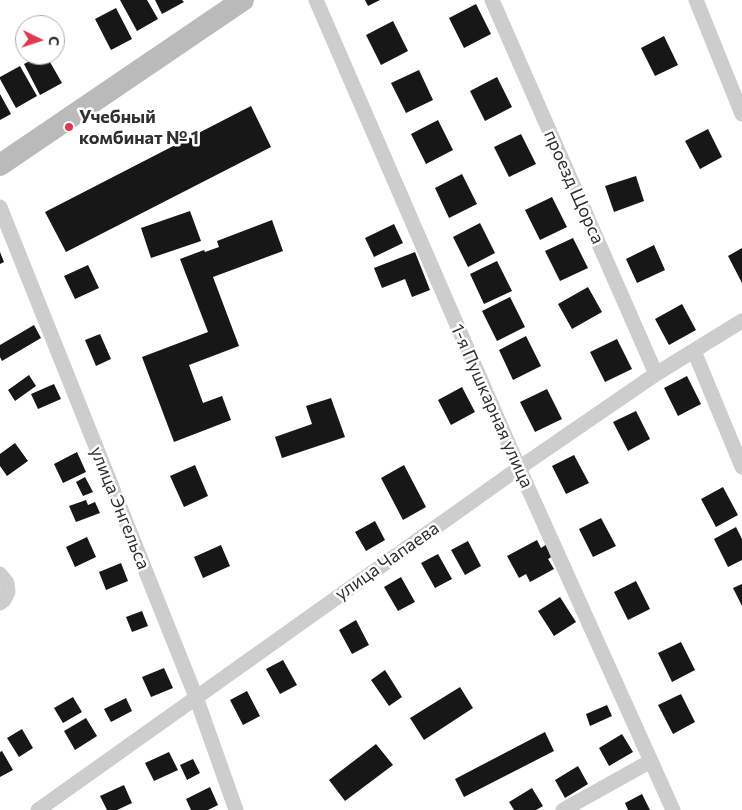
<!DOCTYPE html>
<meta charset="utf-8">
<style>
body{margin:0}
#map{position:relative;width:742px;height:810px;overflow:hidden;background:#fff;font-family:Commissioner,sans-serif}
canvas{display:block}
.north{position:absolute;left:15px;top:15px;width:50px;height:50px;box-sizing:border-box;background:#fff;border:1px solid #acacac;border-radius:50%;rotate:94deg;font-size:14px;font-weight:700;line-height:20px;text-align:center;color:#303030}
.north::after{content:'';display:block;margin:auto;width:18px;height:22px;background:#e03851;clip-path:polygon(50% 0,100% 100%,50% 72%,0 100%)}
</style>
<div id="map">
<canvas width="742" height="810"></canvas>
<div class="north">С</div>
</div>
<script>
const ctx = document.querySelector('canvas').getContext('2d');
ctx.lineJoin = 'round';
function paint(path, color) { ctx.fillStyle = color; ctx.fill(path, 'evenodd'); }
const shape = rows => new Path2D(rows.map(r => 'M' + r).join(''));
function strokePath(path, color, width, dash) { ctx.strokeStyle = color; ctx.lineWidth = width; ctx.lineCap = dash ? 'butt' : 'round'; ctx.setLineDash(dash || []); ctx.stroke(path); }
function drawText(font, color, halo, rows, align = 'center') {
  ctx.font = font + ' Commissioner,sans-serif'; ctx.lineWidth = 5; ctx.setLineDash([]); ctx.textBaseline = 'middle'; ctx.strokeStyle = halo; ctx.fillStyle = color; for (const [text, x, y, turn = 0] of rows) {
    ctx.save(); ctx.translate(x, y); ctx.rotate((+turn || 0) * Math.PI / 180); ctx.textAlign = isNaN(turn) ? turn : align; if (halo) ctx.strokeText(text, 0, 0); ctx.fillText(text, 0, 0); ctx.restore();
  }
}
const building = shape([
 [120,0,147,0,158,19,137,31],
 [155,0,182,0,184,2,162,14],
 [365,0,380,0,368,6],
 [476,4,491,34,464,48,449,18],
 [116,8,132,39,111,50,95,19],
 [393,21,408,51,381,65,366,35],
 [664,36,678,65,655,76,641,48],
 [41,55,46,55,62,83,40,95,24,64],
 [20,66,37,96,16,108,0,79,0,77],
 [419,70,433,100,406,113,391,83],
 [497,77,512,107,485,121,470,91],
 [0,94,11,114,0,120],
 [251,106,271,147,66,252,45,212],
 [438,120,453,150,426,164,411,134],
 [708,129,722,157,700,169,685,141],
 [521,134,536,164,509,177,494,147],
 [462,174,477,204,449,218,435,188],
 [636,176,644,201,614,212,605,186],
 [552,197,567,227,540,240,525,210],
 [190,211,201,241,151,258,141,228],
 [272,220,283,251,213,277,239,346,189,365,203,403,222,396,231,420,174,442,142,357,208,332,180,259,204,250,205,252,219,247,217,241],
 [480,223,495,253,468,267,453,237],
 [394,224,403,243,374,257,365,238],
 [573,238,588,268,560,281,545,251],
 [654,245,665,270,637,283,626,259],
 [742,248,742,283,728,256],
 [0,252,4,262,0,264],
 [415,252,430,290,412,297,405,279,382,288,374,268],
 [497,261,512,291,484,304,470,274],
 [88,265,99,288,75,299,64,276],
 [588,287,602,312,572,329,558,304],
 [510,297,525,327,497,341,482,311],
 [682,304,696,330,669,345,655,319],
 [34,325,41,338,2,361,0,357,0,345],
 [100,334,111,359,96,366,85,340],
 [526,336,541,366,513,380,499,350],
 [617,339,632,369,605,382,590,352],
 [29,375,36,386,15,401,8,390],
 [687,376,701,404,678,416,664,388],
 [54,384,61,399,38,409,31,394],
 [462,387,475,412,451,425,438,400],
 [547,389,562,419,535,432,520,402],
 [331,398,345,437,282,458,275,437,312,424,306,406],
 [636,411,650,439,628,451,613,422],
 [15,443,28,461,7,476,0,466,0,454],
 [77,452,86,472,63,483,54,464],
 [574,455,589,483,566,494,552,466],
 [195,465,208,496,184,507,170,476],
 [404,465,426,507,403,520,381,478],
 [85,477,93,492,83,496,76,482],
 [723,487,738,515,716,527,701,499],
 [86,500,88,505,95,502,100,513,76,522,69,506],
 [601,518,616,546,593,557,579,529],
 [375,521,385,540,366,551,355,532],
 [736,527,742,539,742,560,728,567,714,539],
 [87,537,96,557,75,567,66,547],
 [537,540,541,548,547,544,553,556,548,559,554,569,530,582,526,574,519,578,507,556],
 [468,541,481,566,465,575,451,550],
 [221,545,230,566,203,578,194,557],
 [438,554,452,579,435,588,421,563],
 [121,563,128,581,106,590,99,572],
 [401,577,415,602,398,611,384,587],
 [636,581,650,609,628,620,614,592],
 [742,584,742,606,733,588],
 [560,597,576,622,554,636,538,611],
 [142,611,148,626,132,632,126,617],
 [356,620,369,645,352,654,339,630],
 [681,642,695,670,672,682,658,653],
 [283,660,297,685,280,694,266,669],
 [164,668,173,688,151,697,142,677],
 [385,670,402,697,389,706,371,680],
 [460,687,473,708,424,740,410,718],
 [247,691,260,716,243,725,230,700],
 [681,694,695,722,673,734,658,705],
 [73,697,82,712,63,723,54,708],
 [126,698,132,711,111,722,104,709],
 [607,705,612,716,590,726,586,714],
 [86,718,97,736,75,750,64,731],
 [22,729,33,748,19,757,7,738],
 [545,732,554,751,464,797,455,779],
 [622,734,633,752,609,766,599,748],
 [376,744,393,765,345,801,329,780],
 [2,751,13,770,0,777,0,752],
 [169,752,178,770,154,781,145,763],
 [193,759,200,773,187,780,180,765],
 [578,766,588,784,565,798,555,780],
 [124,785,132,803,117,810,107,810,100,796],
 [210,787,218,805,208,810,191,810,186,799],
 [532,788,543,806,536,810,514,810,509,802],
 [642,794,650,810,628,810,625,803]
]);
const minor = shape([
 [316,0,519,468,673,810],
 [492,0,656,374],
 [696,0,742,114],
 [0,207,196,697,236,810],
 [694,351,742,467],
 [0,574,7,583,8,592,4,600,0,603],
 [38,810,519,468,656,374,742,321],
 [563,810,651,761]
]);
const secondary = shape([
 [0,165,243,0]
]);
const markers = [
 [69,127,5,"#e03851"]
];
const poiNames = [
 ["Учебный",79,117],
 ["комбинат № 1",79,138]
];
const streetNames = [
 ["проезд Щорса",574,187,66],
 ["1-я Пушкарная улица",492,406,66],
 ["улица Энгельса",120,508,68],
 ["улица Чапаева",387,561,-35]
];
paint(building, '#171717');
strokePath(minor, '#cdcdcd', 15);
strokePath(secondary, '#bababa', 22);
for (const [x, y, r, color] of markers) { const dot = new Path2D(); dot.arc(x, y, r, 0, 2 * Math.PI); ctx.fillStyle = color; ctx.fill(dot); strokePath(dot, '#fff', 2); }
drawText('bold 18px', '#303030', '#fff', poiNames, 'left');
drawText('18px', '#303030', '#fff', streetNames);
</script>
